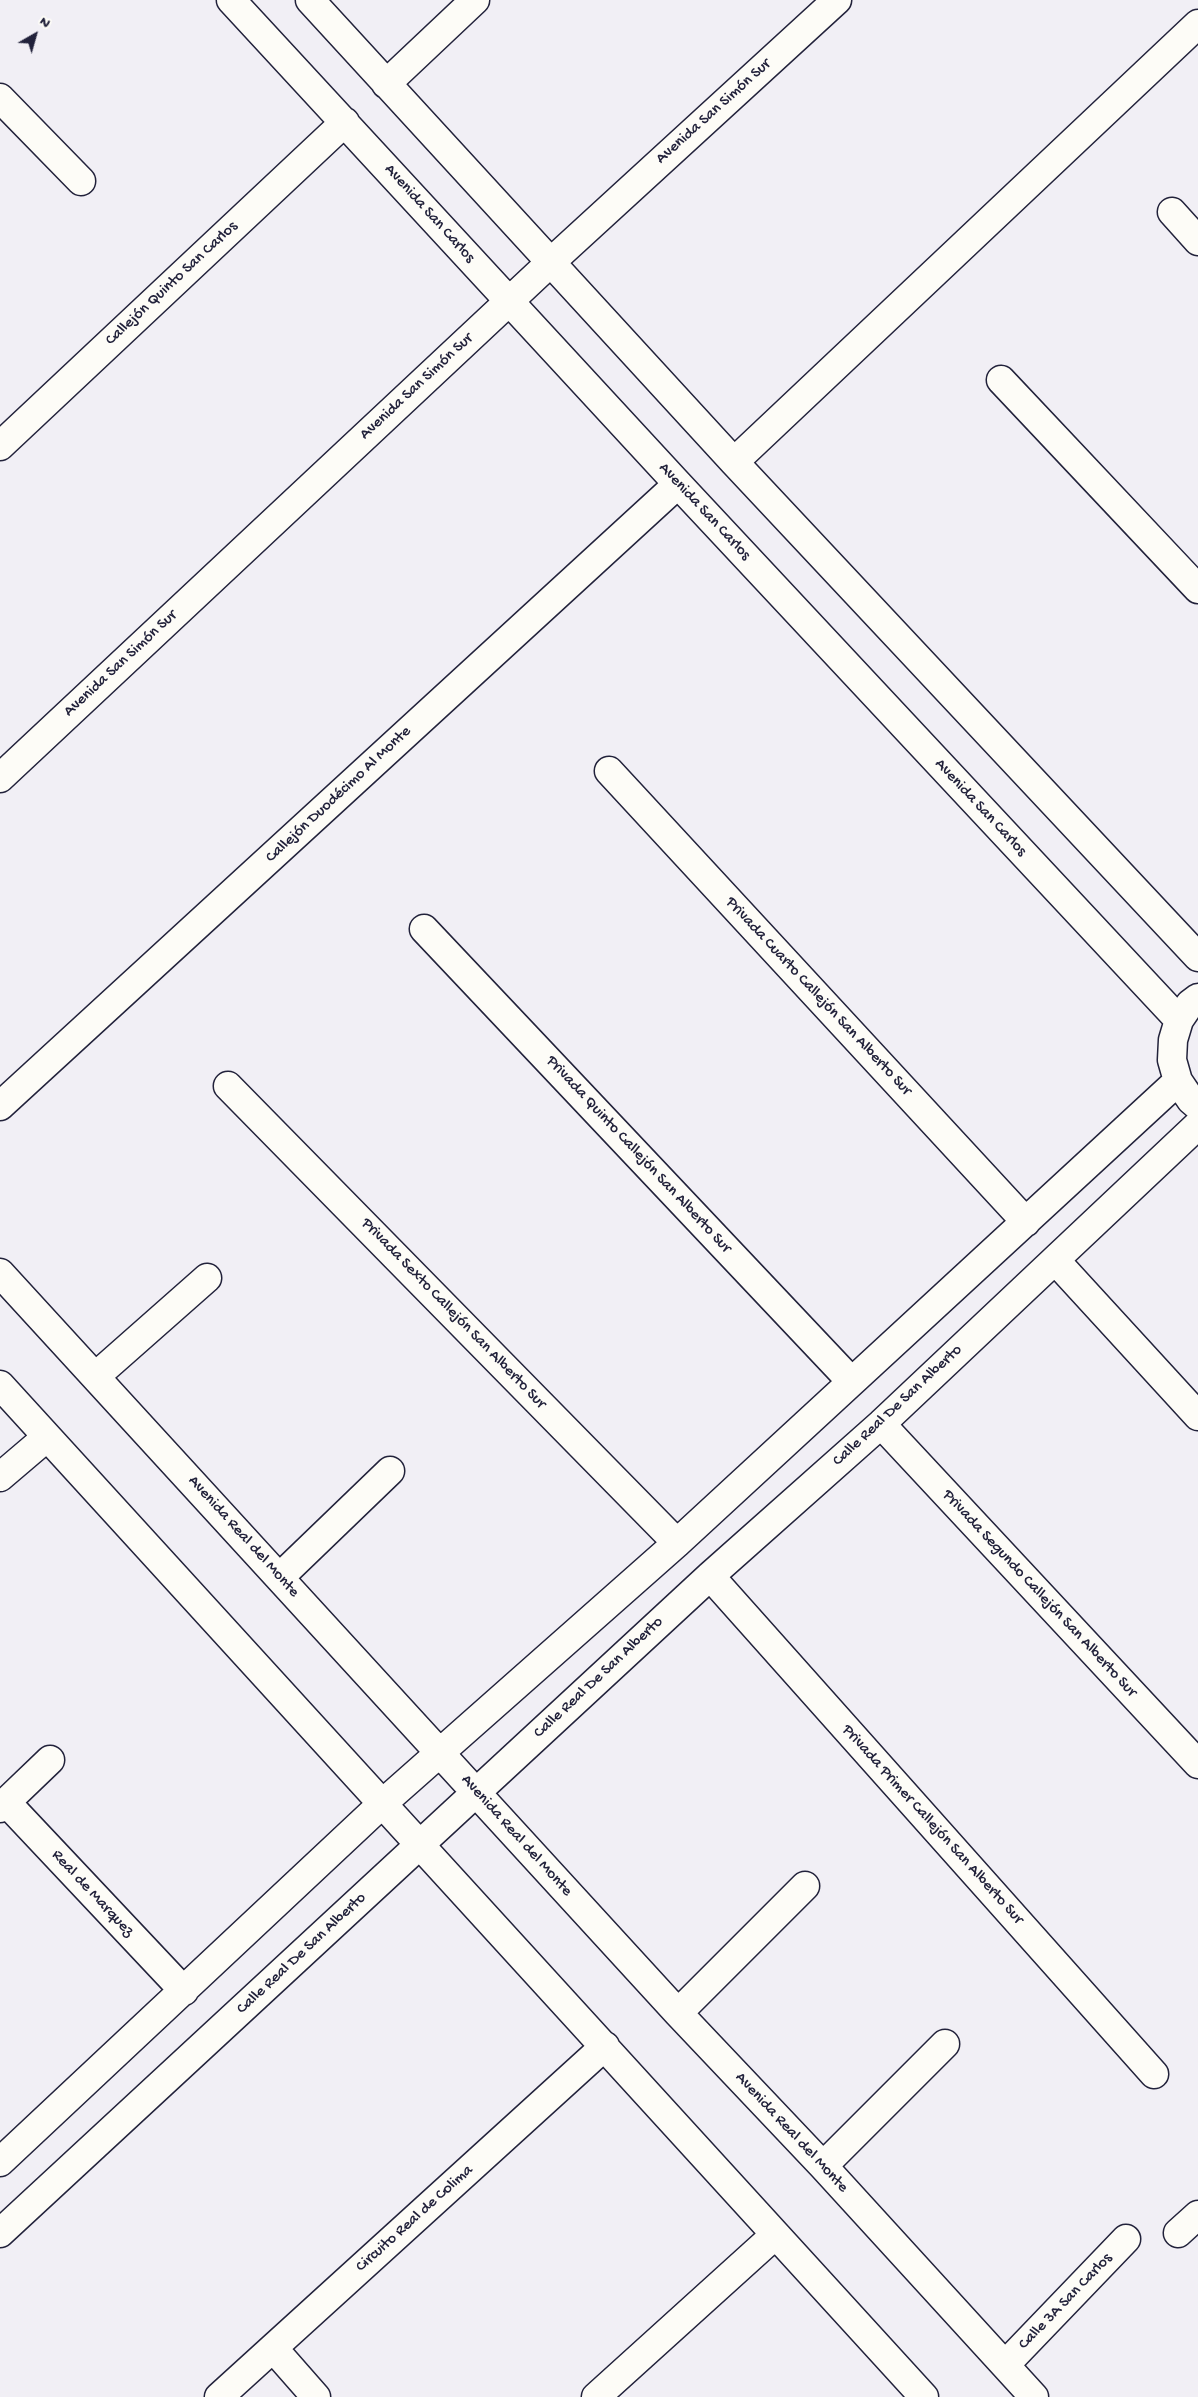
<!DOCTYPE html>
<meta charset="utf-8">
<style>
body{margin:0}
#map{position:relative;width:1198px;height:2397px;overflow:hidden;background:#f1eff5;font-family:"Gochi Hand",sans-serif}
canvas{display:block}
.north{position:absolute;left:10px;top:10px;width:50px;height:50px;-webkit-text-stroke:4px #fdfcf7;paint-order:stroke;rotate:38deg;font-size:14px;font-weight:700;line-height:20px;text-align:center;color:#22223b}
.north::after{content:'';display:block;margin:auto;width:18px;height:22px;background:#22223b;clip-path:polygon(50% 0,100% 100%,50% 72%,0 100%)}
</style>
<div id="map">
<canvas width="1198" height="2397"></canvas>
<div class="north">N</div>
</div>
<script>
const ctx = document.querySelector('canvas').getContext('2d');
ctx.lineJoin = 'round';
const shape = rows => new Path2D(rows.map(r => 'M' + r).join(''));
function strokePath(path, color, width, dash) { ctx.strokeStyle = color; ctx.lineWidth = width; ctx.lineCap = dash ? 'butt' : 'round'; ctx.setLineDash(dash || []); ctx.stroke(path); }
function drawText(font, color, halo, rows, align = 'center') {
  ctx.font = font + ' "Gochi Hand",sans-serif'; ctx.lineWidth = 4.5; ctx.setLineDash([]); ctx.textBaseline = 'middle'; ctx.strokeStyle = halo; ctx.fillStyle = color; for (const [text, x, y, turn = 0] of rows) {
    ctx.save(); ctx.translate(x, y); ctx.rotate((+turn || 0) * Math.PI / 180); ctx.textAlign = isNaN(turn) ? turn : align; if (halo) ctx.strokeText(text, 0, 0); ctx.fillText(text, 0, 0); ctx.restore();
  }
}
const minor = shape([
 [231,0,678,484,1179,1020],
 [310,0,734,462,1198,957],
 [386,84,475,0],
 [0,98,81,181],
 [1172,212,1198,241],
 [1001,380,1198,589],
 [0,446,345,122],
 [734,462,1198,24],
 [609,771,1026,1222],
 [0,778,551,262,837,0],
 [424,929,851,1381],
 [1198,998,1190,1004,1179,1020,1173,1040,1172,1060,1178,1081,1191,1100,1198,1106],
 [228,1086,677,1543],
 [0,1106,678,484],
 [1055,1260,1198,1416],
 [0,1273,678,2013,823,2166,1034,2397],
 [96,1376,207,1278],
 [0,1385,924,2397],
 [881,1424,1198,1764],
 [0,1477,47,1437],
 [710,1576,1154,2074],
 [280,1577,390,1471],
 [6,1802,184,1991],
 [0,1808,50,1760],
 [678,2013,805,1886],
 [0,2162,383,1803,677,1543,1178,1081],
 [823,2166,945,2044],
 [0,2233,710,1576,881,1424,1198,1125],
 [1178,2233,1198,2215],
 [273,2348,316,2397],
 [1005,2365,1126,2239],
 [219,2397,605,2046],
 [596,2397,775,2235]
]);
const streetNames = [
 ["Avenida San Simón Sur",714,112,-42],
 ["Avenida San Carlos",429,214,48],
 ["Callejón Quinto San Carlos",172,284,-43],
 ["Avenida San Simón Sur",417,387,-43],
 ["Avenida San Carlos",704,512,47],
 ["Avenida San Simón Sur",121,664,-43],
 ["Callejón Duodécimo Al Monte",339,795,-43],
 ["Avenida San Carlos",980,808,47],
 ["Privada Cuarto Callejón San Alberto Sur",818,997,47],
 ["Privada Quinto Callejón San Alberto Sur",638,1155,47],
 ["Privada Sexto Callejón San Alberto Sur",453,1314,46],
 ["Calle Real De San Alberto",898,1406,-43],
 ["Avenida Real del Monte",243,1537,48],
 ["Privada Segundo Callejón San Alberto Sur",1039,1594,47],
 ["Calle Real De San Alberto",599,1678,-43],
 ["Privada Primer Callejón San Alberto Sur",932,1825,48],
 ["Avenida Real del Monte",516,1836,48],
 ["Real de Marquez",92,1894,47],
 ["Calle Real De San Alberto",302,1954,-43],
 ["Avenida Real del Monte",791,2133,47],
 ["Circuito Real de Colima",415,2219,-42],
 ["Calle 3A San Carlos",1066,2302,-46]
];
strokePath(minor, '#22223b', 31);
strokePath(minor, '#fdfcf7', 28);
drawText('16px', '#22223b', '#fdfcf7', streetNames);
</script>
